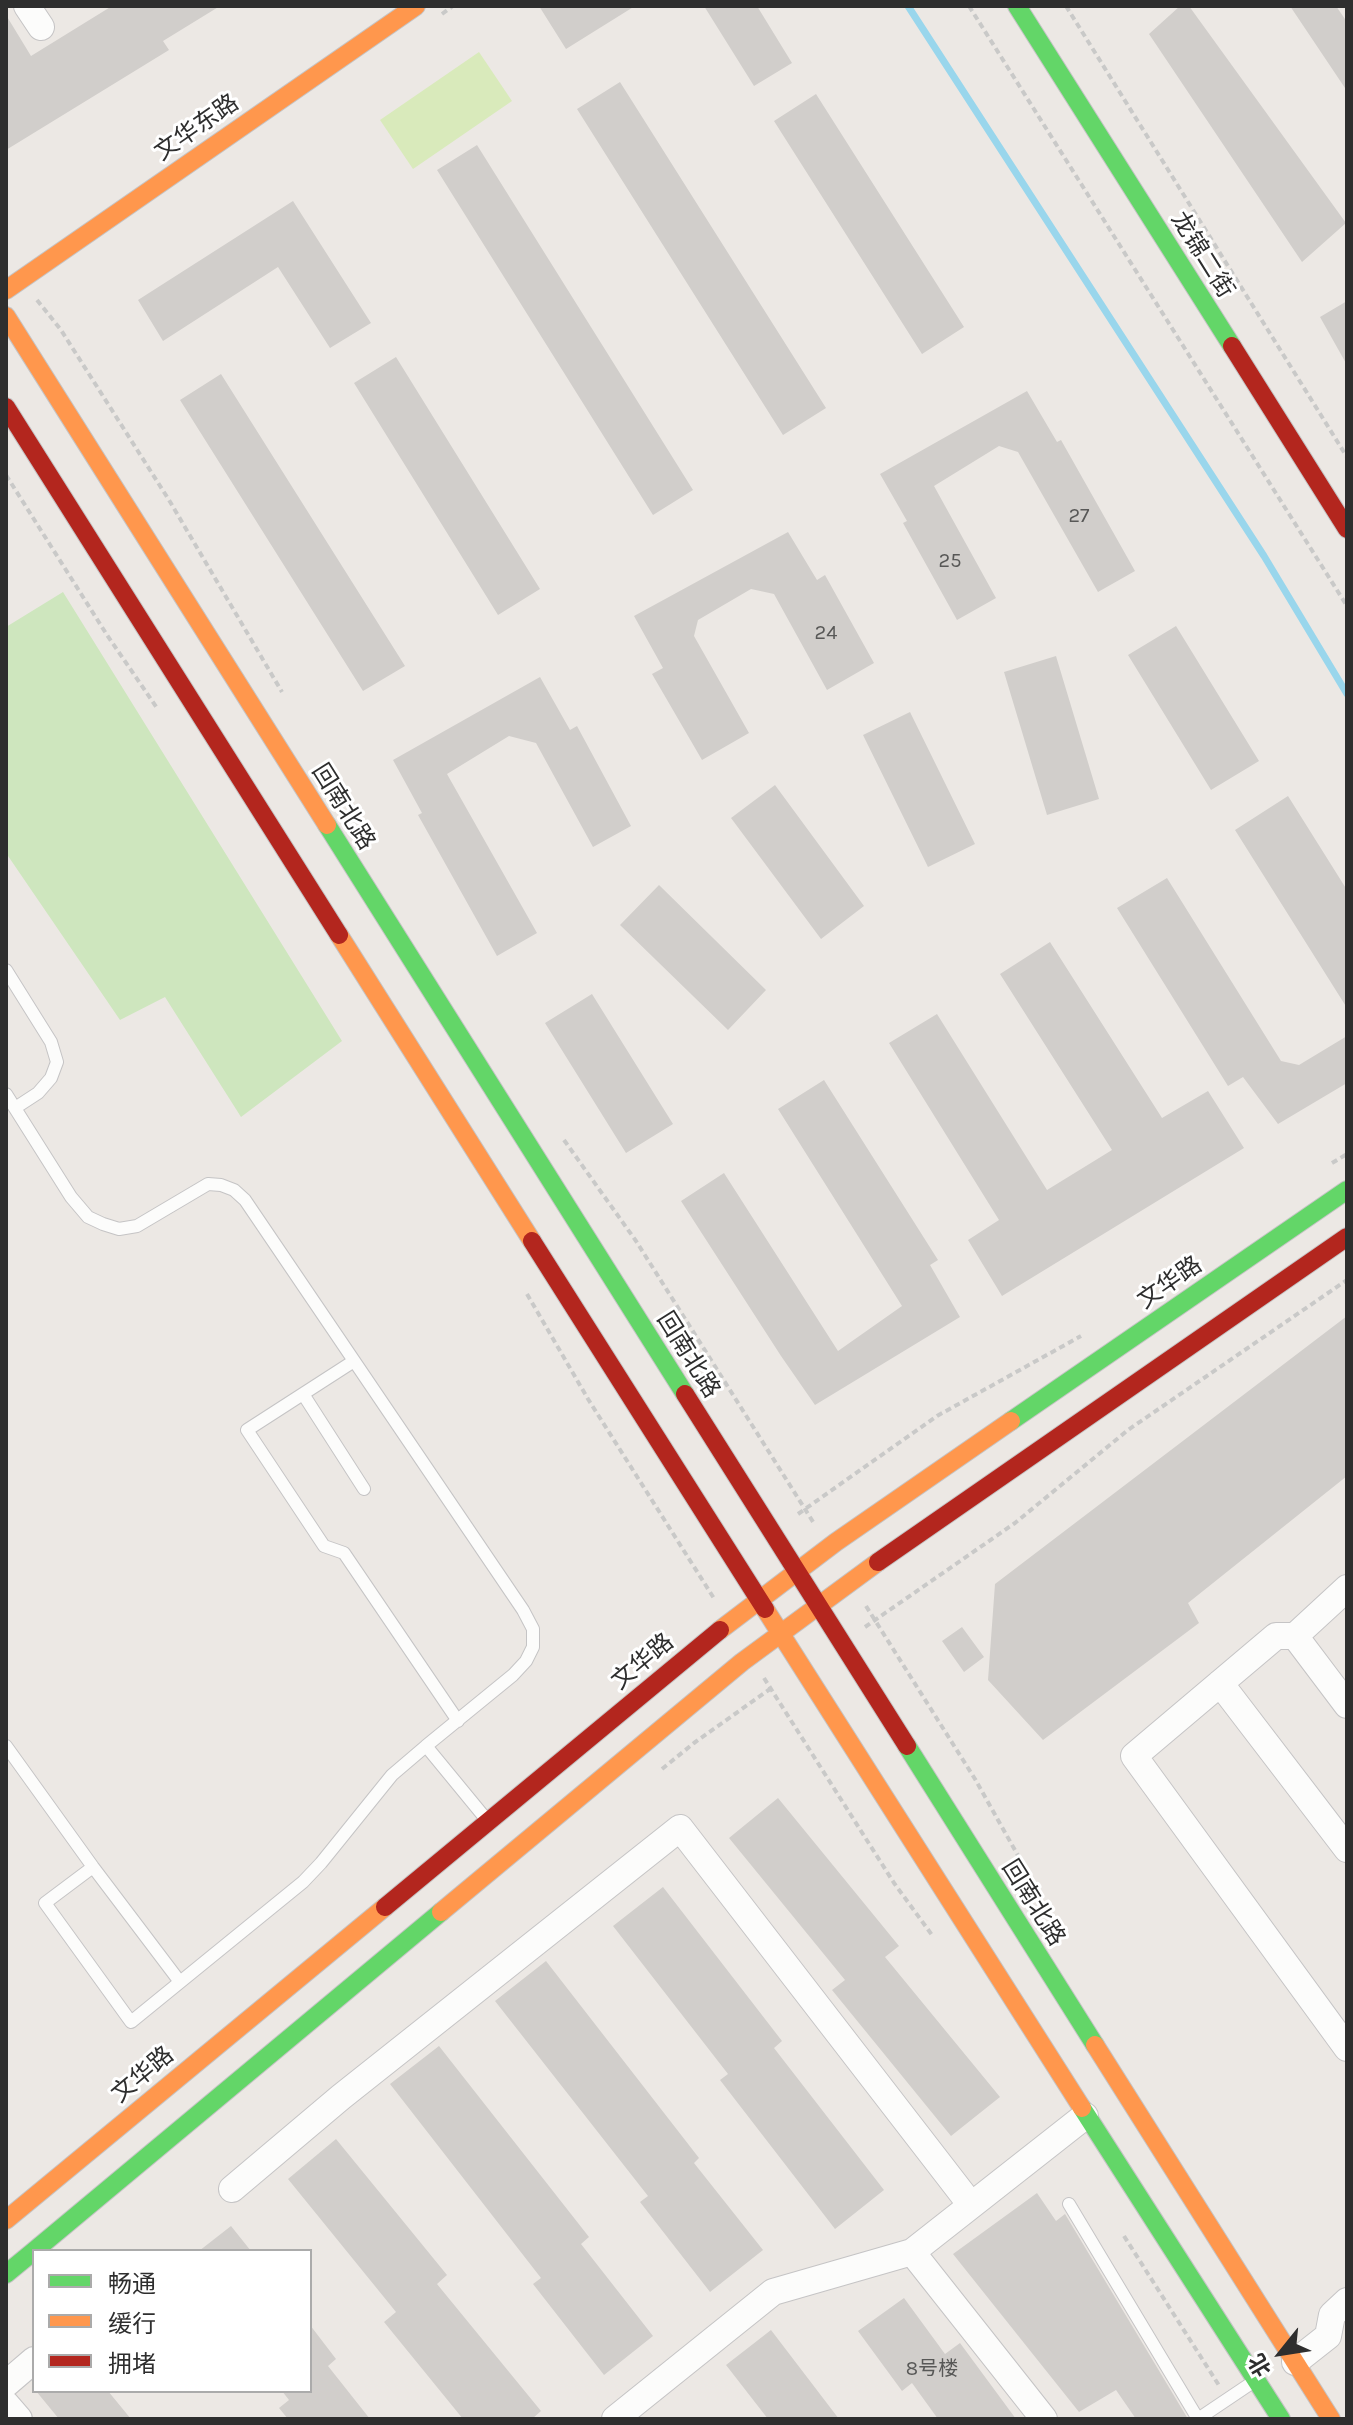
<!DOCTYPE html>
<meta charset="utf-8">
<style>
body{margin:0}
#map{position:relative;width:1353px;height:2425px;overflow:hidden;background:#ece8e4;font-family:Karla,"Noto Sans SC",sans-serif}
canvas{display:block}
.frame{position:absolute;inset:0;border:8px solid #2e2e2e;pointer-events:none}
.legend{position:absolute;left:32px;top:2249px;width:280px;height:144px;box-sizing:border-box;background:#fff;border:2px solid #ababab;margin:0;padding:10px 14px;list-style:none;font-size:24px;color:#2e2e2e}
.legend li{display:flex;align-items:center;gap:16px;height:40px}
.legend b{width:40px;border:2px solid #ababab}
.north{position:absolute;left:1241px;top:2313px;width:80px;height:80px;-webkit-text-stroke:6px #fff;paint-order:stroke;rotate:240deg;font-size:22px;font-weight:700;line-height:32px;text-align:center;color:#2e2e2e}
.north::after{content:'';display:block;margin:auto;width:28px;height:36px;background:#2e2e2e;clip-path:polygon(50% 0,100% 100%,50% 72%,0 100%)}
</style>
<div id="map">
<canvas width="1353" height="2425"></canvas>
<div class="frame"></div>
<ul class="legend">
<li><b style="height:10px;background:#63d668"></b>畅通</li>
<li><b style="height:10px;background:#ff974d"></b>缓行</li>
<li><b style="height:10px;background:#b3261e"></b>拥堵</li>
</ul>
<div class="north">北</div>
</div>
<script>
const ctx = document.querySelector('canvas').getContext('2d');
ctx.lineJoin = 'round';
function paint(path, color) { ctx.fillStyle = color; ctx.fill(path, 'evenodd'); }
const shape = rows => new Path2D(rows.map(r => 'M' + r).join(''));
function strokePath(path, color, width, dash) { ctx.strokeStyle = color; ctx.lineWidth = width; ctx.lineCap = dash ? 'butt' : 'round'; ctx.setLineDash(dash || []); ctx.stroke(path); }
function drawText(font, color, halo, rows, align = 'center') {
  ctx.font = font + ' Karla,"Noto Sans SC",sans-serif'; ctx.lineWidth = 6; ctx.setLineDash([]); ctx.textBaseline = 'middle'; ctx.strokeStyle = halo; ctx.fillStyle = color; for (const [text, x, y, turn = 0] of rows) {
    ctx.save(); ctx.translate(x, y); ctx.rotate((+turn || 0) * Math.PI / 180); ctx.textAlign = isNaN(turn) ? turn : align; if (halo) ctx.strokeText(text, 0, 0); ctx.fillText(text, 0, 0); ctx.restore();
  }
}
const green = shape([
 [63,592,342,1041,241,1117,165,997,120,1020,6,853,6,627]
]);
const pitch = shape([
 [479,52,512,101,413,169,380,120]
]);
const stream = shape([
 [908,6,1264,556,1347,694]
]);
const building = shape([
 [112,6,220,6,163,41,169,50,6,150,6,15,31,56],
 [539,6,635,6,566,49],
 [704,6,757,6,792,63,754,86],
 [1180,6,1189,6,1346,223,1302,262,1149,34],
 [1290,6,1336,6,1347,22,1347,91],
 [620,82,826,408,783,435,577,109],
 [816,94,964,327,922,354,774,121],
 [477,145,693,490,653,515,437,170],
 [293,201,371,323,330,348,278,267,163,341,138,300],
 [1347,301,1347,365,1320,317],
 [396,357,540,589,498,615,354,383],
 [221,374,405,666,363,691,180,400],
 [1027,391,1057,442,1061,440,1135,571,1098,592,1018,452,999,446,934,486,996,598,957,620,903,523,907,521,880,474],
 [788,532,817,580,825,575,874,663,827,690,774,594,751,589,698,620,694,636,749,733,702,760,652,674,663,668,634,616],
 [1176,626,1259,761,1211,790,1128,655],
 [1056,656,1099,799,1047,815,1004,672],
 [540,677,570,730,577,726,631,826,593,847,536,743,509,736,447,774,537,933,497,956,418,815,422,813,393,760],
 [910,712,975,844,928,867,863,735],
 [775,785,864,906,821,939,731,818],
 [1288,796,1347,890,1347,1008,1235,830],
 [1167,878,1281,1061,1299,1065,1347,1036,1347,1083,1278,1124,1243,1077,1228,1086,1117,908],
 [659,885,766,990,728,1030,620,925],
 [1050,942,1162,1118,1208,1091,1244,1148,1002,1296,968,1240,999,1220,889,1043,937,1014,1047,1190,1112,1150,1000,974],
 [592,994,673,1124,626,1153,545,1023],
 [824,1080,938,1260,930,1265,960,1317,815,1405,781,1356,681,1201,724,1173,838,1351,902,1306,778,1109],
 [1347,1316,1347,1476,1188,1603,1199,1623,1043,1740,988,1680,995,1584],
 [962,1627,984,1657,964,1672,942,1641],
 [778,1798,899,1946,885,1957,1000,2097,951,2136,832,1990,845,1980,729,1838],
 [663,1887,782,2041,774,2048,884,2190,835,2229,720,2080,728,2074,613,1926],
 [546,1961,699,2158,694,2163,763,2250,710,2292,640,2202,648,2196,495,2001],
 [439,2046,589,2237,581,2244,653,2336,604,2375,533,2284,541,2278,390,2084],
 [336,2139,447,2275,437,2284,541,2411,532,2419,463,2419,384,2322,396,2312,288,2179],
 [1037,2193,1056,2221,1065,2214,1188,2419,1136,2419,1116,2390,1079,2412,953,2254],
 [231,2226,251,2251,199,2251],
 [904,2298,945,2354,960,2343,1016,2419,938,2419,912,2383,902,2391,858,2331],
 [310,2325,336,2359,328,2366,370,2419,288,2419,279,2408,289,2400,282,2391,310,2391],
 [771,2330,839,2419,768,2419,726,2365],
 [36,2391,108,2391,131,2419,59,2419]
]);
const path = shape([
 [969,6,1347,606],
 [1066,6,1347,457],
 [442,14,453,6],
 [37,300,61,330,169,500,282,692],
 [6,475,107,635,157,708],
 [564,1140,636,1241,815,1525],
 [1332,1163,1347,1154],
 [527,1294,588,1399,715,1600],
 [798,1514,937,1416,1081,1336],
 [866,1606,975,1779,1039,1893],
 [865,1627,1015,1523,1128,1430,1347,1280],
 [764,1678,894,1883,932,1935],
 [662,1769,694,1743,770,1689],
 [1124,2236,1220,2387]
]);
const lane = shape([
 [6,970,51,1042,57,1062,51,1078,38,1093,15,1108],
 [6,1094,71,1197,88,1217,103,1224,119,1229,137,1226,208,1184,221,1185,234,1190,245,1200,523,1610,533,1629,533,1647,526,1661,513,1675,426,1746,486,1819],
 [354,1361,247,1430,324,1546,344,1553,458,1721],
 [303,1394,364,1489],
 [6,1746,93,1867,180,1982],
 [93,1867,45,1903,131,2022,303,1882,321,1863,392,1775,426,1746],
 [1069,2204,1198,2419],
 [1198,2419,1253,2382]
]);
const street = shape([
 [27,6,41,27],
 [1295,1636,1347,1588],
 [1220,1683,1347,1849],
 [1347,1705,1295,1636,1276,1636,1134,1756,1347,2048],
 [232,2189,341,2097,680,1828,971,2205],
 [912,2252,1044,2419],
 [1295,2362,1328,2336,1332,2315,1347,2301],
 [6,2384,34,2360],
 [6,2404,19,2419],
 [615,2419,773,2292,912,2252,1085,2116]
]);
const fast = shape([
 [1017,6,1232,346],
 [327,825,685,1394],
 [1011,1421,1347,1190],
 [907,1746,1095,2045],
 [1082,2108,1281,2419],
 [34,2251,441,1912],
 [6,2274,34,2251]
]);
const slow = shape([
 [6,290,416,6],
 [6,316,327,825],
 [339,935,532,1241],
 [765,1609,1082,2108],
 [720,1630,836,1542,1011,1421],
 [441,1912,742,1662,878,1562],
 [1095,2045,1331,2419],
 [6,2220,385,1907]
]);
const jam = shape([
 [1232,346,1347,529],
 [6,407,339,935],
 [532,1241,765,1609],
 [685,1394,907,1746],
 [878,1562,1347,1237],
 [385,1907,720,1630]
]);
const numberNames = [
 ["27",1079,516],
 ["25",950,561],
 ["24",826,633],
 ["8号楼",932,2369]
];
const streetNames = [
 ["文华东路",197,128,-35],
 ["龙锦二街",1202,255,58],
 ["回南北路",343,807,58],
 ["文华路",1170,1283,-35],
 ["回南北路",688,1355,58],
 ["文华路",643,1662,-40],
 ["回南北路",1033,1903,58],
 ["文华路",143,2075,-40]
];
paint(green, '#cee6be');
paint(pitch, '#d9eabb');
strokePath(stream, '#99d6ec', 7);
paint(building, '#d1cecb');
strokePath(lane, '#c5c4c5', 14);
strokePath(street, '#c5c4c5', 28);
strokePath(fast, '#c5c4c5', 20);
strokePath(slow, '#c5c4c5', 20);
strokePath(jam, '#c5c4c5', 20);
strokePath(path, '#c9c9c8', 4, [6, 4]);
strokePath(lane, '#fcfcfb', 12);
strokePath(street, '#fcfcfb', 26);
strokePath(fast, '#63d668', 18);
strokePath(slow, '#ff974d', 18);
strokePath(jam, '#b3261e', 18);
drawText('20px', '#585857', null, numberNames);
drawText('24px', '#2e2e2e', '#fff', streetNames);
</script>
